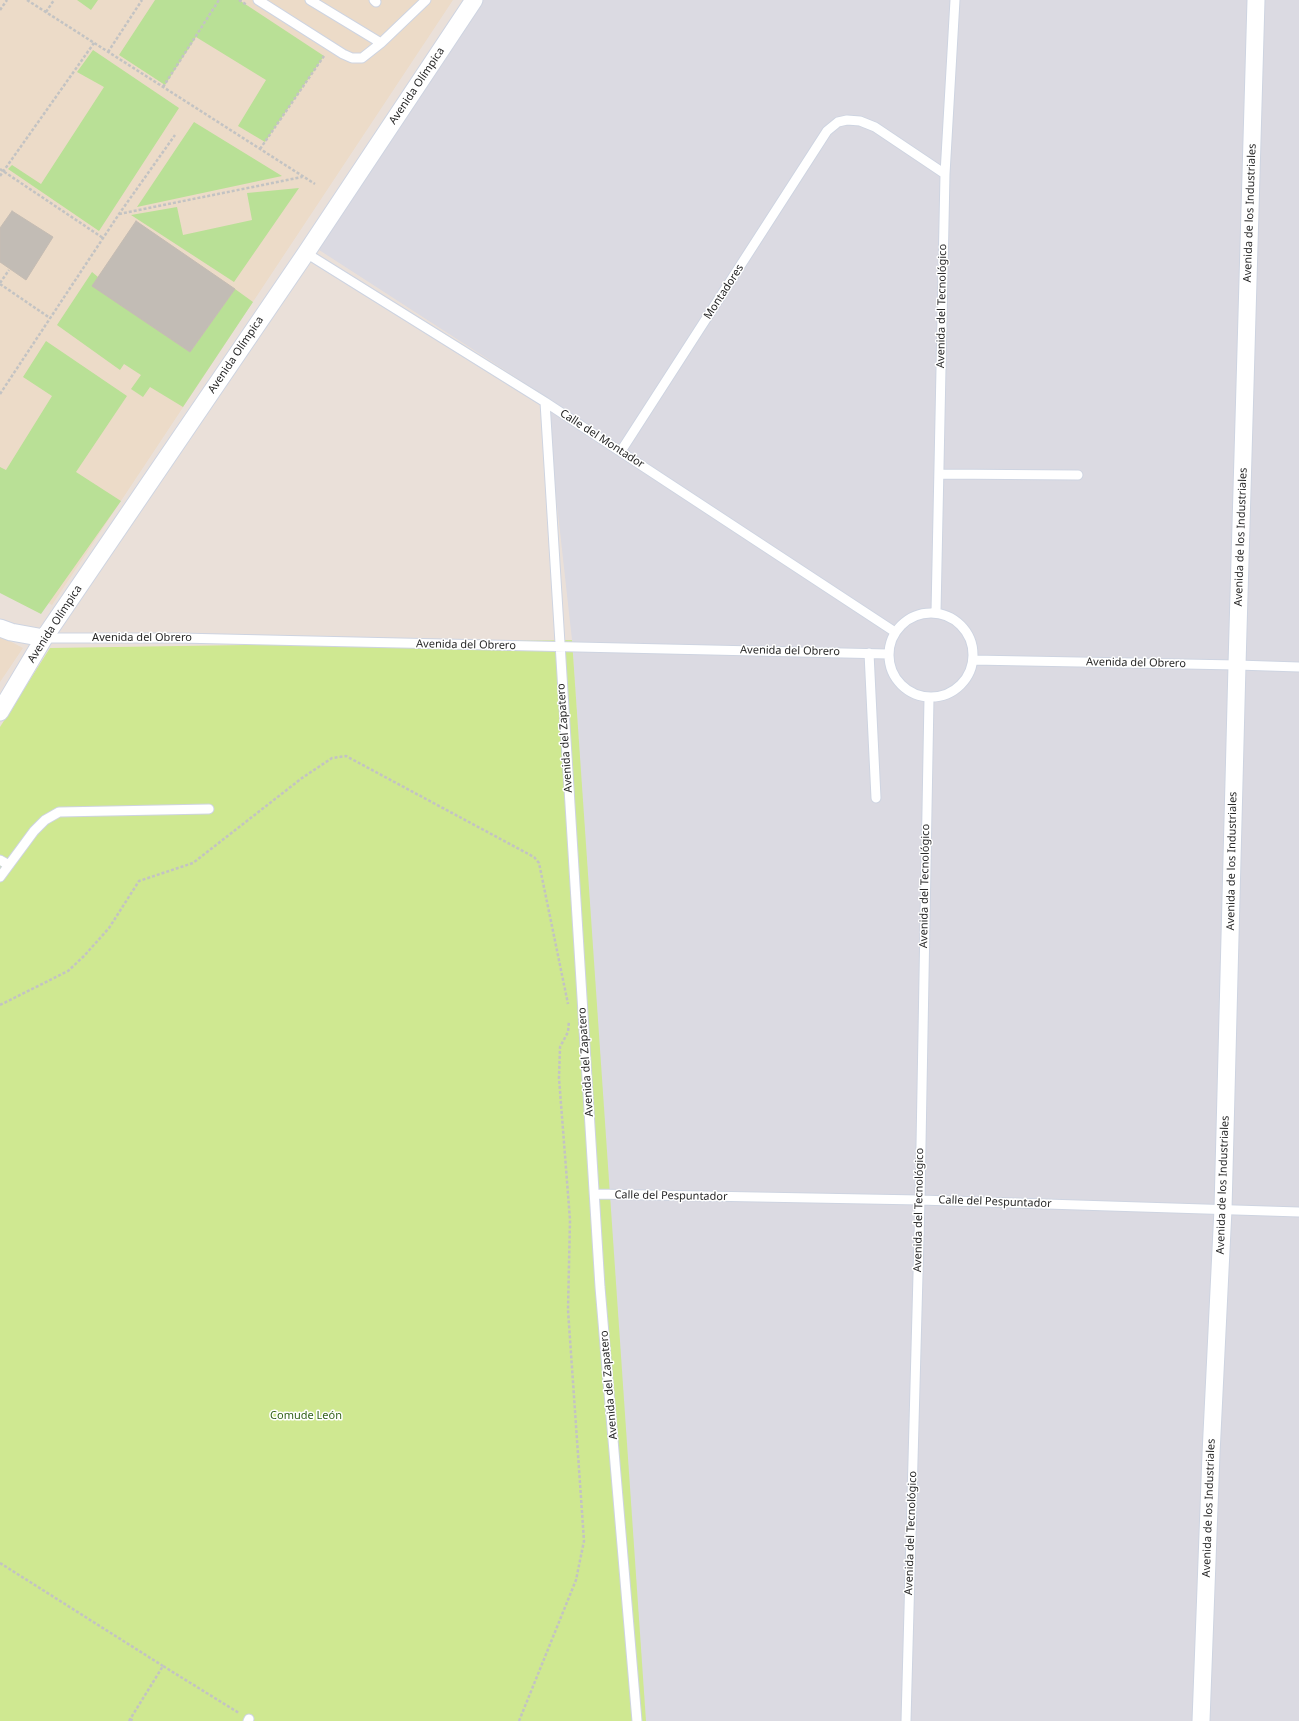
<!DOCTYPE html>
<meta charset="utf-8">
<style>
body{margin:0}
canvas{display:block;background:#eae0d9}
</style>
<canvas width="1299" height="1721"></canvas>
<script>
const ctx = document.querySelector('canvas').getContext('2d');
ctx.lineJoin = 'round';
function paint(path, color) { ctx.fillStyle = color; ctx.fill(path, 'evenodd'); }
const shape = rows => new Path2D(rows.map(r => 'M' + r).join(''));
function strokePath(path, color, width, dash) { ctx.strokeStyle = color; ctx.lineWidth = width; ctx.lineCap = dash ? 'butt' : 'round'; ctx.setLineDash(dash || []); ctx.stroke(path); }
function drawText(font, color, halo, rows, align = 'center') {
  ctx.font = font + ' "Noto Sans",sans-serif'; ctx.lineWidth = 3; ctx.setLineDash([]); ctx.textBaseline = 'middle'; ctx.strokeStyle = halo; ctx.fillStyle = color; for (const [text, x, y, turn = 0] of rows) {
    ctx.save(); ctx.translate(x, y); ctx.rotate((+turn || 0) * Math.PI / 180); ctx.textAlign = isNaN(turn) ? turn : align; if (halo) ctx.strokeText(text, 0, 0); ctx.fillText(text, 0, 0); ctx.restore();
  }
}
const industrial = shape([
 [479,0,1299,0,1299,1721,642,1721,572,640,545,396,316,248]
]);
const education = shape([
 [0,0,453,0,52,605,0,580],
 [0,636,23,648,0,682]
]);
const green = shape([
 [77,0,98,0,91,10],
 [155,0,239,0,324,56,265,142,238,126,266,80,196,37,165,85,119,55],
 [93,50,179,108,99,231,8,169,12,165,41,184,104,87,77,72],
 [194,122,282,176,137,207],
 [299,188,234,282,131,215,177,207,183,235,252,220,247,193],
 [92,272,98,277,93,286,190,352,235,289,253,302,183,407,150,387,143,397,131,389,141,375,124,364,120,370,57,325],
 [46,341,127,396,76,472,121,501,41,614,0,593,0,467,6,470,52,396,23,377]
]);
const pitch = shape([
 [572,640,646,1721,0,1721,0,727,50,648]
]);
const building = shape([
 [12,211,53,237,26,280,0,262,0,228,12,211],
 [136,221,235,289,190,352,92,286,136,221]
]);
const path = shape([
 [27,0,315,184],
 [239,0,247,5],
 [0,10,7,0],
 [46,12,54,0],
 [108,52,142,0],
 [163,87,219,0],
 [260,149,324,56],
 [0,169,103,238],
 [0,176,94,43],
 [119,214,302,177],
 [0,283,9,270],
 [0,284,50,318],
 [0,394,119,214,175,135],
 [0,1005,68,971,84,956,109,928,139,881,193,863,302,778,332,758,346,756,534,857,539,863,568,1004],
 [0,1563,163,1666],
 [130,1719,134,1721],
 [129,1721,163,1666,239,1713],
 [519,1721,576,1580,584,1541,568,1310,570,1220,559,1078,560,1047,568,1032,569,1021]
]);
const lane = shape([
 [258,0,343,54,352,58,362,58,381,43,426,0],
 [310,0,381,43],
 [374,0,376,2],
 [306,253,545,402,895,632],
 [545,402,600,1287,637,1721],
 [621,451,827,131,838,122,847,120,860,121,875,127,945,174],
 [939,474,1078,475],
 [936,612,945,174,955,0],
 '889 655a42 42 0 1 1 84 0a42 42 0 1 1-84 0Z',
 [44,638,179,638,888,654],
 [869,653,876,798],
 [973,660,1237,665,1299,667],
 [0,860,9,865],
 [0,877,34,831,45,820,59,812,209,809],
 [595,1194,920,1200,1299,1212],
 [248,1721,249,1719],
 [906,1721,920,1200,929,698]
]);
const street = shape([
 [0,628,11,632,44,638],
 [0,712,44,638,306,253,474,0],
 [1201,1721,1211,1454,1223,1209,1237,665,1256,0]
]);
const streetNames = [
 ["Avenida Olímpica",417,86,-56],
 ["Avenida de los Industriales",1250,213,-88],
 ["Montadores",724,292,-57],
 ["Avenida del Tecnológico",942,306,-89],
 ["Avenida Olímpica",236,355,-56],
 ["Calle del Montador",602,439,33],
 ["Avenida de los Industriales",1241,537,-88],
 ["Avenida Olímpica",55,624,-57],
 ["Avenida del Obrero",142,638],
 ["Avenida del Obrero",466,645,1],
 ["Avenida del Obrero",790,651,1],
 ["Avenida del Obrero",1136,663,1],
 ["Avenida del Zapatero",565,738,-94],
 ["Avenida de los Industriales",1232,861,-89],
 ["Avenida del Tecnológico",925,886,-89],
 ["Avenida del Zapatero",586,1062,-94],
 ["Avenida de los Industriales",1223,1185,-88],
 ["Calle del Pespuntador",671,1196,1],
 ["Calle del Pespuntador",995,1202,2],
 ["Avenida del Tecnológico",919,1210,-89],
 ["Avenida del Zapatero",609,1385,-95],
 ["Avenida de los Industriales",1209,1508,-88],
 ["Avenida del Tecnológico",911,1533,-88]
];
const parkNames = [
 ["Comude León",306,1416]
];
paint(industrial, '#dbdae2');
paint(education, '#ecdbc8');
paint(green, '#b9e096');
paint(pitch, '#cfe891');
paint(building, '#c2bcb5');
strokePath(building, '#c5bcb3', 1);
strokePath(lane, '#ced4e1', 11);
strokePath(street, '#ced4e1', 19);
strokePath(path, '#c3c3c3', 2.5, [3, 2]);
strokePath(lane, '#fff', 9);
strokePath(street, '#fff', 17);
drawText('11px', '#272727', '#fff', streetNames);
drawText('11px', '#33621a', '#fff', parkNames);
</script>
